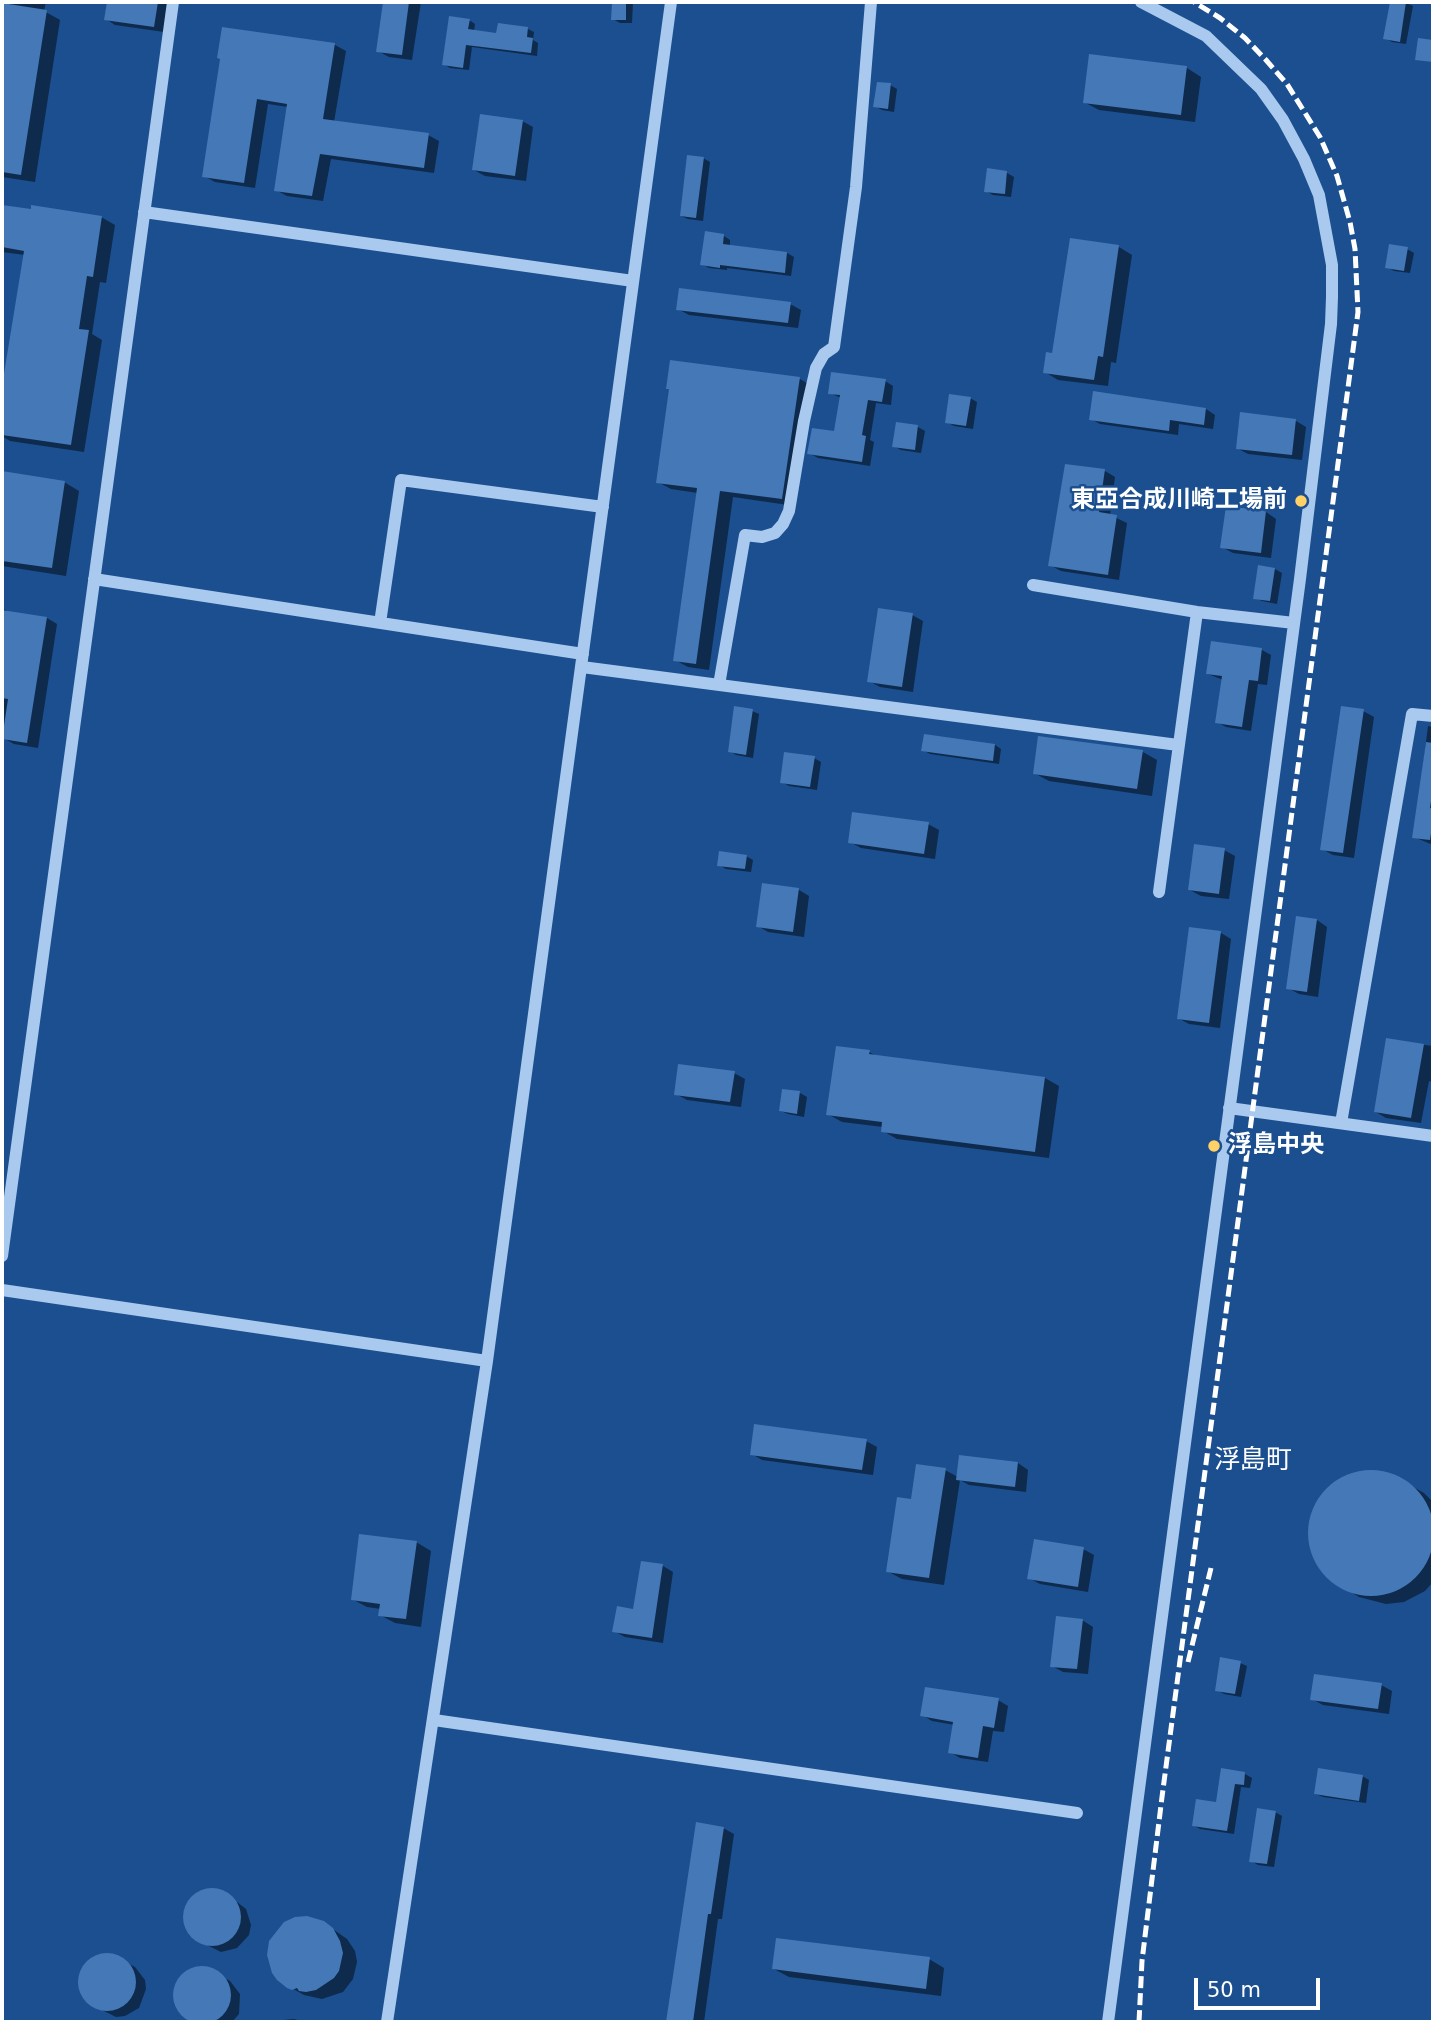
<!DOCTYPE html>
<meta charset="utf-8">
<style>
body{margin:0}
#map{position:relative;width:1435px;height:2024px;overflow:hidden;background:#1b4f8f;font-family:"DejaVu Sans",sans-serif}
canvas{display:block}
.frame{position:absolute;inset:0;border:4px solid #fff;pointer-events:none}
.scale{position:absolute;left:1194px;top:1978px;width:126px;height:32px;box-sizing:border-box;border:4px solid #fff;border-top:0;padding-left:9px;font-size:21px;line-height:24px;white-space:nowrap;color:#fff;-webkit-text-stroke:5px #1b4f8f;paint-order:stroke}
</style>
<div id="map">
<canvas width="1435" height="2024"></canvas>
<div class="frame"></div>
<div class="scale">50 m</div>
</div>
<script>
const ctx = document.querySelector('canvas').getContext('2d');
ctx.lineJoin = 'round';
function paint(path, color) { ctx.fillStyle = color; ctx.fill(path, 'evenodd'); }
const shape = rows => new Path2D(rows.map(r => 'M' + r).join(''));
function strokePath(path, color, width, dash) { ctx.strokeStyle = color; ctx.lineWidth = width; ctx.lineCap = dash ? 'butt' : 'round'; ctx.setLineDash(dash || []); ctx.stroke(path); }
function drawText(font, color, halo, rows, align = 'center') {
  ctx.font = font + ' "DejaVu Sans","Noto Sans JP",sans-serif'; ctx.lineWidth = 5; ctx.setLineDash([]); ctx.textBaseline = 'middle'; ctx.strokeStyle = halo; ctx.fillStyle = color; for (const [text, x, y, turn = 0] of rows) {
    ctx.save(); ctx.translate(x, y); ctx.rotate((+turn || 0) * Math.PI / 180); ctx.textAlign = isNaN(turn) ? turn : align; if (halo) ctx.strokeText(text, 0, 0); ctx.fillText(text, 0, 0); ctx.restore();
  }
}
const shadow = shape([
 [2,2,46,2,44,11,60,20,35,182,2,177],
 [109,2,163,2,168,4,164,32,115,25,106,19],
 [385,2,421,2,412,60,389,57,378,51],
 [613,2,633,2,632,23,620,23,613,19],
 [1392,2,1406,3,1413,6,1406,44,1392,42,1385,38],
 [469,20,475,24,474,31,498,35,528,29,534,32,533,40,538,43,537,56,472,47,469,70,450,68,444,64],
 [335,45,346,51,334,122,428,135,439,141,434,173,331,159,323,201,287,196,276,190,288,107,268,104,255,188,215,182,204,176,222,59],
 [1187,68,1201,77,1195,122,1099,110,1084,102],
 [890,85,897,89,894,112,882,110,875,106],
 [522,121,533,127,526,181,485,176,474,170],
 [703,158,710,162,703,221,688,219,681,216],
 [989,170,1007,173,1014,177,1011,197,993,195,986,191],
 [2,207,101,217,115,225,106,283,100,282,92,334,102,340,84,452,10,441,2,436,2,400,25,255,2,252],
 [724,236,730,240,730,246,787,253,794,257,791,276,727,268,727,270,709,268,702,264],
 [1119,247,1132,255,1116,363,1111,362,1108,386,1058,380,1045,372],
 [1407,249,1414,253,1410,273,1394,271,1387,267],
 [790,304,801,310,798,328,689,315,678,309],
 [800,379,812,386,795,506,733,497,709,670,688,667,675,660,698,493,671,489,658,482],
 [885,381,893,386,891,405,876,403,870,440,874,442,870,466,818,458,809,453,836,433,841,398,830,393],
 [1095,393,1206,409,1215,415,1213,429,1179,424,1178,435,1100,424,1091,419],
 [970,398,977,402,973,429,954,426,947,422],
 [1296,421,1306,427,1302,460,1248,454,1237,448],
 [897,424,918,427,925,431,921,453,901,450,894,446],
 [1105,471,1115,477,1110,515,1127,523,1119,580,1061,571,1050,565],
 [2,473,64,482,79,491,66,576,2,566],
 [1266,512,1276,519,1271,558,1233,553,1222,547],
 [1259,567,1275,569,1282,573,1277,604,1262,601,1255,598],
 [2,608,11,613,47,618,57,624,38,748,14,744,3,738],
 [912,615,923,621,913,692,880,687,869,681],
 [1262,650,1271,655,1267,685,1258,684,1251,731,1226,727,1217,722,1223,680,1208,674],
 [752,711,759,714,753,758,736,755,730,751],
 [1363,711,1374,717,1354,858,1333,855,1322,849],
 [1428,726,1433,727,1433,845,1414,837],
 [995,745,1001,749,999,764,930,754,923,750],
 [1143,752,1157,760,1152,796,1049,781,1034,773],
 [814,758,821,762,817,790,789,786,782,782],
 [928,824,939,830,935,859,861,848,850,842],
 [1224,850,1235,856,1229,899,1201,896,1190,890],
 [746,856,753,860,751,872,726,869,719,865],
 [799,890,809,896,804,937,768,932,758,926],
 [1317,920,1327,927,1318,997,1299,994,1288,988],
 [1221,933,1231,939,1220,1028,1189,1024,1178,1018],
 [1388,1040,1433,1046,1433,1082,1429,1081,1421,1123,1386,1118,1376,1112],
 [869,1052,878,1057,1045,1078,1059,1086,1049,1158,897,1139,883,1131,883,1127,842,1122,828,1114],
 [734,1073,745,1079,741,1107,687,1100,676,1094],
 [784,1091,800,1093,807,1097,804,1117,788,1114,781,1111],
 [866,1441,877,1447,873,1475,762,1460,752,1454],
 [1018,1463,1028,1470,1026,1492,969,1485,960,1480,944,1585,902,1579,887,1571,913,1501,945,1470,958,1477],
 [1372,1472,1392,1475,1424,1493,1433,1502,1433,1582,1425,1591,1404,1602,1386,1604,1359,1597,1330,1579,1321,1568,1313,1554,1310,1539,1312,1518,1324,1494,1339,1481,1358,1473],
 [416,1542,431,1551,421,1627,395,1623,380,1615,381,1609,367,1607,352,1599],
 [1083,1549,1094,1555,1088,1592,1040,1584,1029,1578],
 [642,1563,663,1566,673,1572,663,1643,625,1637,614,1631,634,1611],
 [1082,1620,1093,1627,1088,1674,1063,1672,1052,1666],
 [1240,1663,1247,1666,1241,1697,1224,1694,1217,1690],
 [1381,1685,1392,1691,1389,1714,1323,1705,1312,1699],
 [998,1700,1008,1706,1004,1732,993,1731,988,1762,960,1758,950,1752,955,1725,932,1721,922,1715],
 [1222,1770,1245,1774,1252,1778,1250,1788,1241,1787,1234,1834,1200,1829,1193,1825,1217,1804],
 [1362,1776,1369,1780,1366,1803,1323,1797,1316,1794],
 [1275,1812,1282,1816,1274,1867,1258,1865,1251,1861],
 [697,1824,723,1828,734,1834,722,1919,718,1919,704,2022,668,2022],
 [212,1890,228,1895,246,1909,251,1925,249,1935,237,1948,221,1952,199,1941,188,1930,185,1922,188,1905,197,1895],
 [324,1923,347,1939,355,1951,357,1962,353,1979,343,1992,322,1999,304,1995,288,1986],
 [114,1956,135,1967,145,1980,146,1989,139,2008,125,2016,116,2017,94,2006,83,1995,80,1987,83,1970,92,1960,99,1957],
 [929,1959,944,1968,941,1996,789,1977,774,1969],
 [207,1968,230,1981,240,1994,239,2014,232,2022,194,2022,176,2005,175,1996,178,1983,187,1973],
 [294,2019,305,2022,278,2022,283,2020]
]);
const building = shape([
 [107,2,158,2,154,27,104,20],
 [383,2,409,2,402,55,376,52],
 [612,2,626,2,626,20,611,20],
 [1390,2,1406,2,1400,42,1383,39],
 [2,3,47,10,21,175,2,172],
 [449,16,470,19,468,29,496,33,498,23,528,27,527,37,533,38,531,53,466,45,463,68,442,65],
 [222,27,335,43,323,119,429,133,424,168,320,154,312,196,274,191,287,104,257,99,244,183,202,177,220,59,217,58],
 [1418,38,1433,40,1433,62,1415,60],
 [1089,54,1187,66,1181,115,1083,103],
 [877,82,891,83,888,109,873,107],
 [480,114,523,120,515,176,472,170],
 [687,155,704,157,696,218,680,216],
 [987,168,1007,171,1005,194,984,192],
 [2,205,31,209,31,205,102,216,93,277,87,276,79,329,89,330,71,445,2,435,2,386,24,251,2,247],
 [705,231,724,234,723,244,787,252,785,273,720,265,720,268,700,265],
 [1070,238,1119,245,1103,357,1098,356,1094,380,1043,373,1046,352,1052,353],
 [1389,244,1408,247,1404,271,1385,268],
 [679,288,791,302,788,323,676,310],
 [670,360,800,377,782,499,720,491,696,664,673,661,697,488,656,483,669,389,666,389],
 [831,372,886,379,882,402,868,400,862,435,866,436,862,462,807,454,812,428,834,431,840,395,828,394],
 [1093,391,1206,408,1204,425,1170,420,1169,431,1089,420],
 [949,394,971,397,966,426,945,423],
 [1240,412,1296,419,1292,455,1236,449],
 [896,422,918,425,915,450,892,447],
 [1065,464,1105,469,1099,512,1117,515,1108,575,1048,566],
 [2,471,65,481,52,568,2,561],
 [1226,506,1266,511,1261,553,1220,548],
 [1258,565,1275,568,1270,601,1253,599],
 [878,608,913,613,902,687,867,682],
 [2,610,47,617,27,743,2,739,8,699,2,698],
 [1211,641,1262,648,1258,681,1249,680,1242,727,1215,723,1222,676,1206,674],
 [734,706,753,709,746,755,728,752],
 [1341,706,1364,709,1343,853,1320,850],
 [924,734,995,744,993,761,921,751],
 [1038,736,1143,750,1137,789,1033,774],
 [1426,742,1433,743,1433,787,1430,808,1433,809,1433,820,1430,840,1412,838],
 [784,752,815,756,810,787,780,783],
 [852,812,929,822,924,854,848,843],
 [1194,844,1225,848,1219,894,1188,890],
 [719,851,747,855,745,869,717,866],
 [762,883,799,888,793,932,756,927],
 [1296,916,1317,919,1307,992,1286,989],
 [1189,927,1221,931,1209,1023,1177,1019],
 [1386,1038,1424,1044,1411,1118,1374,1112],
 [836,1046,870,1050,869,1054,1045,1077,1035,1152,881,1132,882,1122,826,1115],
 [678,1064,735,1071,730,1102,674,1095],
 [782,1089,800,1091,797,1114,779,1111],
 [754,1424,867,1439,862,1470,750,1455],
 [959,1455,1018,1462,1015,1487,956,1480],
 [916,1464,946,1468,929,1578,886,1572,897,1497,911,1499],
 '1308 1533a63 63 0 1 1 126 0a63 63 0 1 1-126 0Z',
 [359,1534,417,1541,406,1619,378,1616,380,1604,351,1600],
 [1034,1539,1084,1547,1078,1587,1027,1579],
 [641,1561,663,1564,652,1638,612,1632,617,1606,633,1609],
 [1056,1616,1083,1619,1077,1669,1050,1667],
 [1220,1657,1241,1661,1235,1694,1215,1691],
 [1314,1674,1382,1683,1378,1709,1310,1700],
 [925,1687,999,1698,994,1728,983,1726,978,1758,948,1753,953,1722,920,1716],
 [1221,1768,1245,1772,1244,1785,1235,1784,1227,1831,1192,1826,1196,1799,1216,1802],
 [1318,1768,1363,1775,1359,1801,1314,1794],
 [1257,1808,1276,1811,1267,1864,1249,1862],
 [696,1822,724,1827,711,1914,708,1914,693,2022,666,2022],
 '183 1917a29 29 0 1 1 58 0a29 29 0 1 1-58 0Z',
 [307,1916,324,1921,333,1928,340,1941,343,1953,339,1971,334,1978,316,1990,306,1992,299,1991,297,1988,292,1990,287,1988,277,1980,272,1973,267,1955,269,1941,284,1922,295,1917],
 [776,1938,930,1957,926,1989,772,1969],
 '78 1982a29 29 0 1 1 58 0a29 29 0 1 1-58 0Z',
 '173 1995a29 29 0 1 1 58 0a29 29 0 1 1-58 0Z'
]);
const minor = shape([
 [144,212,633,281],
 [94,579,583,654],
 [1033,585,1197,612,1294,623],
 [380,623,401,480,603,507],
 [582,667,1178,745],
 [719,685,745,535,762,537,775,533,783,524,789,511,804,421,816,368,824,354,834,347,856,187,871,2],
 [1159,892,1197,612],
 [1229,1108,1433,1136],
 [1341,1123,1412,714,1433,716],
 [2,1256,173,2],
 [2,1290,487,1361],
 [434,1720,1077,1813],
 [387,2022,487,1361,671,2],
 [1108,2022,1300,579,1331,324,1332,297,1332,265,1319,195,1304,159,1283,120,1261,89,1206,36,1141,2]
]);
const rail = shape([
 [1188,1662,1211,1568],
 [1139,2022,1142,1961,1162,1797,1358,312,1355,249,1350,222,1337,176,1320,137,1287,84,1266,60,1245,38,1220,18,1194,2]
]);
const markers = [
 [1301,501,7,"#ffd166"],
 [1214,1146,7,"#ffd166"]
];
const poiNames = [
 ["東亞合成川崎工場前",1287,501],
 ["浮島中央",1228,1146,"left"]
];
const neighbourhoodNames = [
 ["浮島町",1253,1461]
];
paint(shadow, '#0007');
paint(building, '#4478b7');
strokePath(minor, '#a9c9ee', 12);
strokePath(rail, '#fff', 5, [12, 5]);
for (const [x, y, r, color] of markers) { const dot = new Path2D(); dot.arc(x, y, r, 0, 2 * Math.PI); ctx.fillStyle = color; ctx.fill(dot); strokePath(dot, '#1b4f8f', 2.5); }
drawText('bold 24px', '#fff', '#1b4f8f', poiNames, 'right');
drawText('26px', '#fff', '#1b4f8f', neighbourhoodNames);
</script>
